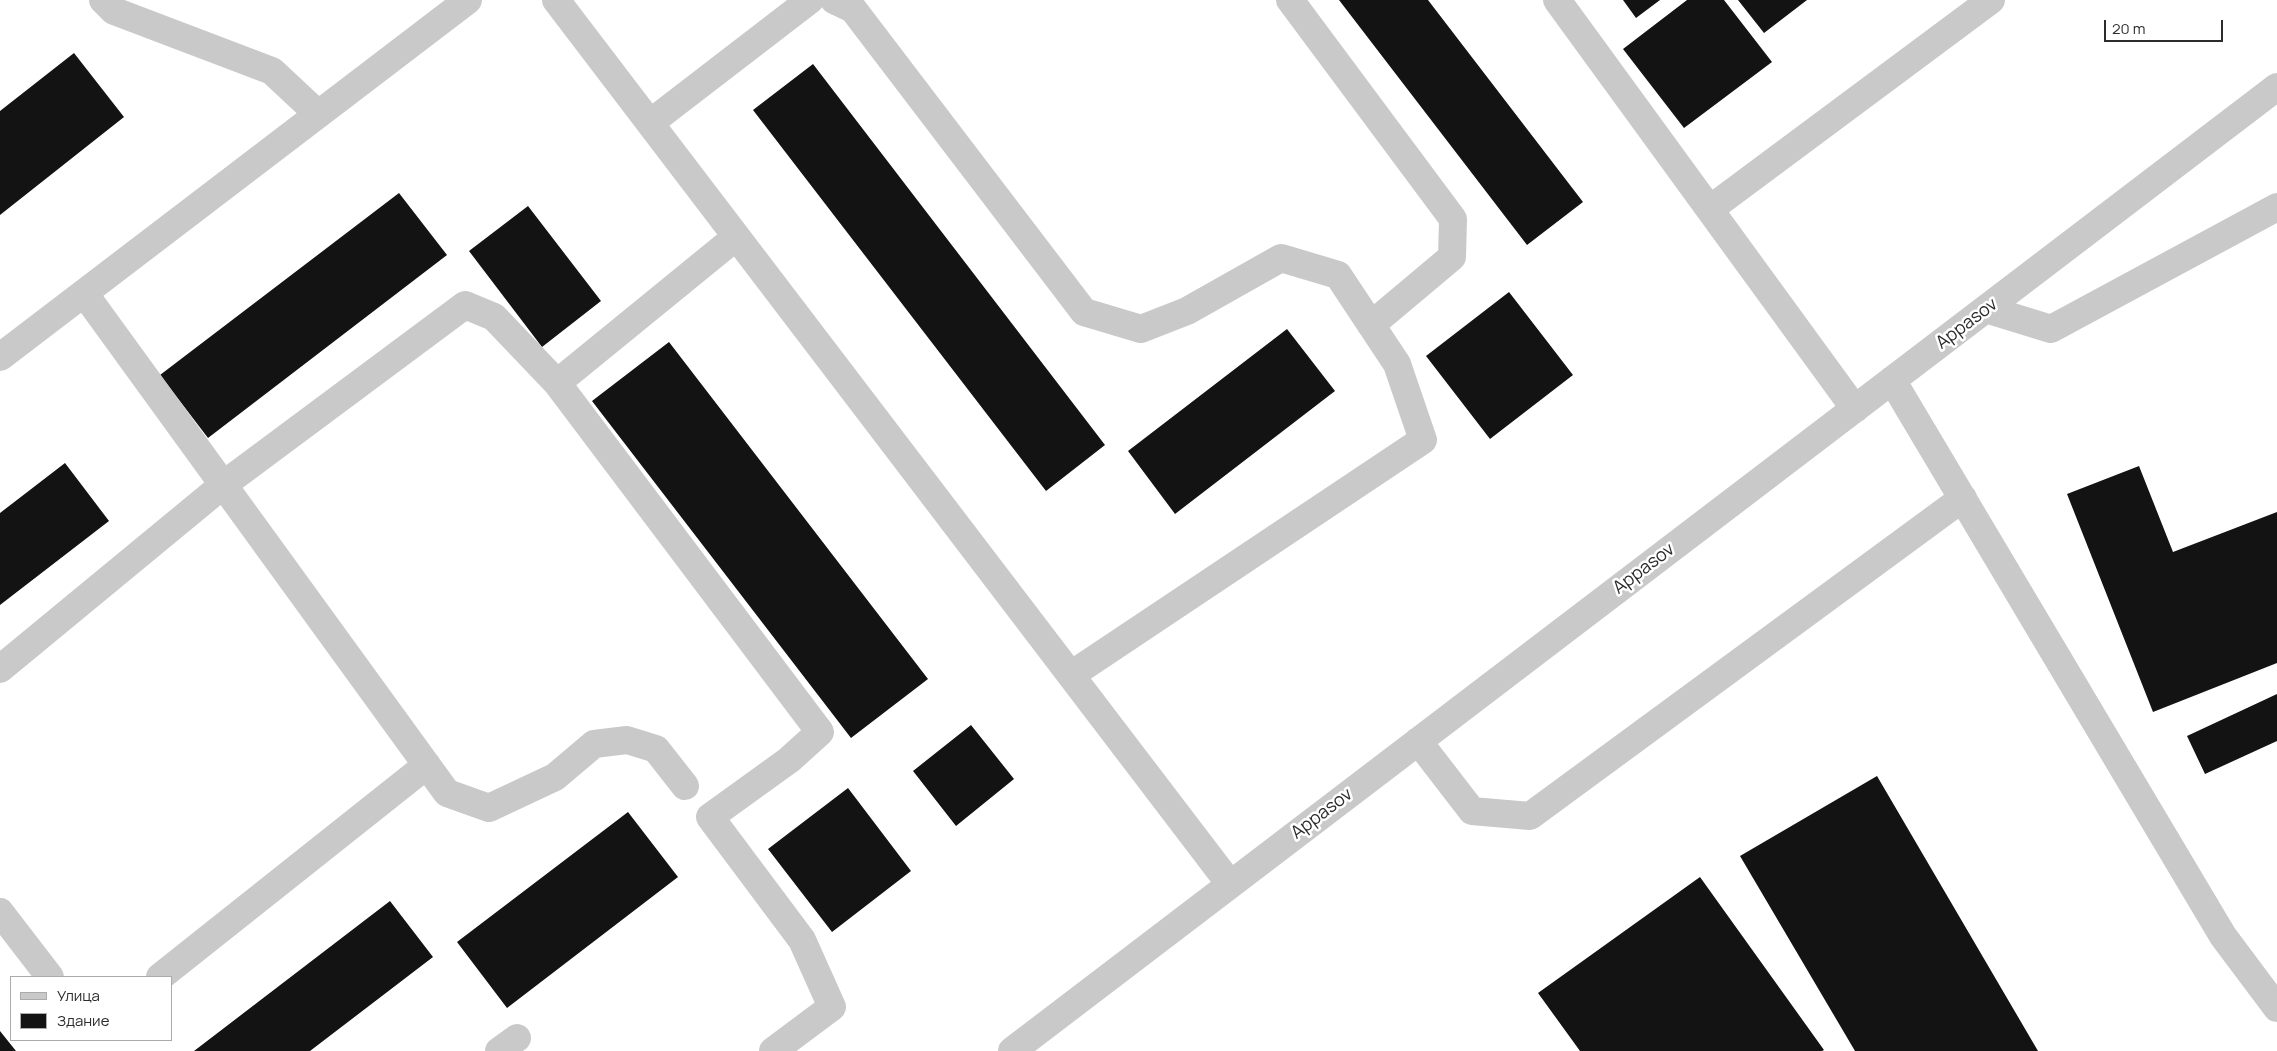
<!DOCTYPE html>
<meta charset="utf-8">
<style>
body{margin:0}
#map{position:relative;width:2277px;height:1051px;overflow:hidden;background:#fff;font-family:Manrope,sans-serif}
canvas{display:block}
.legend{position:absolute;left:10px;top:976px;width:162px;height:65px;box-sizing:border-box;background:#fff;border:1px solid #ababab;margin:0;padding:6px 9px;list-style:none;font-size:15px;color:#2c2c2c}
.legend li{display:flex;align-items:center;gap:10px;height:25px}
.legend b{width:25px;border:1px solid #ababab}
.scale{position:absolute;left:2104px;top:20px;width:119px;height:22px;box-sizing:border-box;border:2px solid #2c2c2c;border-top:0;padding-left:6px;font-size:15px;line-height:18px;white-space:nowrap;color:#2c2c2c;-webkit-text-stroke:4px #fff;paint-order:stroke}
</style>
<div id="map">
<canvas width="2277" height="1051"></canvas>
<ul class="legend">
<li><b style="height:6px;background:#c9c9c9"></b>Улица</li>
<li><b style="height:14px;background:#131313"></b>Здание</li>
</ul>
<div class="scale">20 m</div>
</div>
<script>
const ctx = document.querySelector('canvas').getContext('2d');
ctx.lineJoin = 'round';
function paint(path, color) { ctx.fillStyle = color; ctx.fill(path, 'evenodd'); }
const shape = rows => new Path2D(rows.map(r => 'M' + r).join(''));
function strokePath(path, color, width, dash) { ctx.strokeStyle = color; ctx.lineWidth = width; ctx.lineCap = dash ? 'butt' : 'round'; ctx.setLineDash(dash || []); ctx.stroke(path); }
function drawText(font, color, halo, rows, align = 'center') {
  ctx.font = font + ' Manrope,sans-serif'; ctx.lineWidth = 5; ctx.setLineDash([]); ctx.textBaseline = 'middle'; ctx.strokeStyle = halo; ctx.fillStyle = color; for (const [text, x, y, turn = 0] of rows) {
    ctx.save(); ctx.translate(x, y); ctx.rotate((+turn || 0) * Math.PI / 180); ctx.textAlign = isNaN(turn) ? turn : align; if (halo) ctx.strokeText(text, 0, 0); ctx.fillText(text, 0, 0); ctx.restore();
  }
}
const building = shape([
 [1339,0,1428,0,1583,202,1527,245],
 [1623,0,1660,0,1636,18],
 [1687,0,1724,0,1772,62,1684,128,1623,49],
 [1738,0,1807,0,1764,33],
 [74,53,124,117,0,215,0,111],
 [813,64,1105,445,1046,491,753,110],
 [399,193,447,255,208,438,160,375],
 [528,206,601,301,542,347,469,251],
 [1509,292,1573,375,1490,439,1426,356],
 [1287,329,1335,391,1175,514,1128,451],
 [669,342,928,679,851,738,592,401],
 [65,463,109,521,0,605,0,513],
 [2139,466,2173,552,2277,512,2277,663,2153,712,2067,494],
 [2277,694,2277,741,2205,774,2187,736],
 [971,725,1014,779,956,826,913,771],
 [1877,776,2038,1051,1855,1051,1740,856],
 [848,788,911,871,832,932,768,849],
 [628,812,678,877,507,1008,457,942],
 [1700,877,1824,1050,1822,1051,1580,1051,1538,993],
 [390,901,433,957,310,1051,194,1051],
 [0,1031,16,1051,0,1051]
]);
const minor = shape([
 [103,0,114,11,272,71,318,114],
 [556,0,1230,884],
 [834,0,853,9,1084,312,1141,329,1187,311,1281,258,1338,275,1397,364,1423,440,1071,675],
 [1290,0,1453,219,1452,257,1371,325],
 [1557,0,1855,409],
 [650,123,810,0],
 [1710,209,1991,0],
 [84,293,447,793,489,808,555,777,594,744,627,740,656,749,685,786],
 [1986,309,2051,329,2277,207],
 [0,357,468,0],
 [1892,380,2223,936,2277,1008],
 [557,383,736,237],
 [0,669,223,485,465,305,494,317,557,383,820,732,789,760,710,817,802,940,832,1007,773,1051],
 [1418,741,1472,811,1530,816,1963,498],
 [0,912,50,977],
 [160,977,427,765],
 [499,1051,517,1038],
 [1012,1051,2277,87]
]);
const streetNames = [
 ["Appasov",1967,324,-37],
 ["Appasov",1644,569,-37],
 ["Appasov",1322,814,-37]
];
paint(building, '#131313');
strokePath(minor, '#c9c9c9', 28);
drawText('18px', '#2c2c2c', '#fff', streetNames);
</script>
